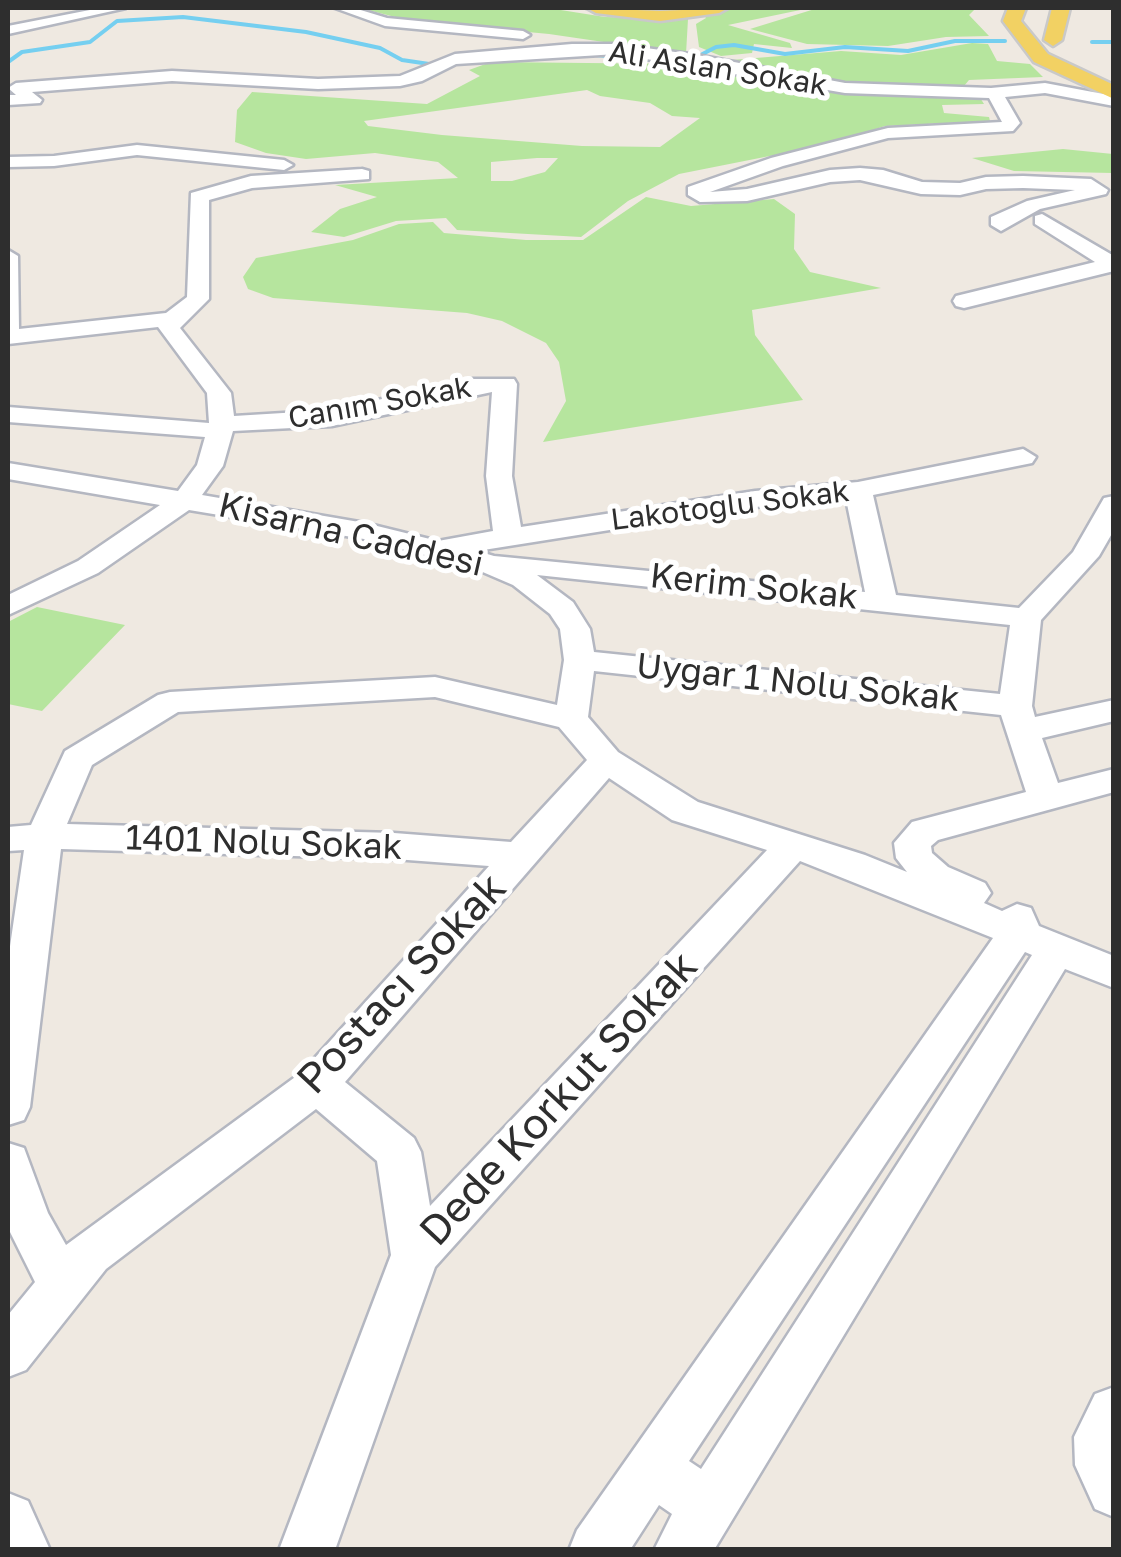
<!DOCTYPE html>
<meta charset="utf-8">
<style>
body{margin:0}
#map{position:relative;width:1121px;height:1557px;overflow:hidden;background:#efe9e1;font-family:"Golos Text",sans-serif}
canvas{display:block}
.frame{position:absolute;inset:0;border:10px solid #2e2e2e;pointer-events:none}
</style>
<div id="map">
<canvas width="1121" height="1557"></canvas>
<div class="frame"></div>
</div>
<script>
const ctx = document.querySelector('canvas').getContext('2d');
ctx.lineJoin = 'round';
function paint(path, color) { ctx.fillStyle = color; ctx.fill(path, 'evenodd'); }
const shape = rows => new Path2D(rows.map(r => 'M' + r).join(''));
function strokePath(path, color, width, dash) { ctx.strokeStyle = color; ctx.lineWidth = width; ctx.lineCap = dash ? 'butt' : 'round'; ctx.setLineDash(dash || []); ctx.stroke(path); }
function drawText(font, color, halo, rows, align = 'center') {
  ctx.font = font + ' "Golos Text",sans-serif'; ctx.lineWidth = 10; ctx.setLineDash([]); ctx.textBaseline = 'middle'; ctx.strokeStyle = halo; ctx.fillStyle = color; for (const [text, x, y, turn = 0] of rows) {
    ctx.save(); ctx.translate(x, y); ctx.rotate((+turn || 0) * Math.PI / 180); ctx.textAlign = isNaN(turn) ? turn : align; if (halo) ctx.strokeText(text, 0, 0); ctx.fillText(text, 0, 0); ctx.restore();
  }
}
const green = shape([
 [360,8,548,8,605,17,688,19,686,54,549,34,411,21],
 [731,8,810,8,728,25,790,43,792,48,754,44,752,53,721,56,699,47,696,24,706,18,703,14],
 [818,8,976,8,969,15,989,36,946,37,888,46,807,44,750,29],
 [972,43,988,44,997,61,1030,64,1043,77,969,80,959,92,979,96,984,104,942,105,944,113,989,117,990,121,885,126,825,145,679,174,628,201,581,237,457,230,446,218,396,221,344,237,311,232,340,209,377,197,335,185,458,178,438,162,375,153,306,159,266,153,235,142,237,110,252,92,427,104,480,76,469,70,491,62,683,64,841,51,901,55],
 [587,90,600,96,650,103,672,116,700,118,660,147,582,146,442,135,368,126,364,121],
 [537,158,558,158,545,172,512,181,491,181,491,162],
 [1063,149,1113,154,1113,173,1014,171,972,158],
 [646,197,691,206,774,199,795,214,794,249,810,272,881,288,752,310,755,335,803,400,543,442,566,401,559,362,546,343,502,321,467,313,273,298,248,289,243,277,256,258,353,240,399,224,433,222,444,233,526,240,583,240],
 [37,607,125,625,42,711,8,704,8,622]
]);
const stream = shape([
 [1092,42,1114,42],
 [584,54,664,61],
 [693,59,716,47,734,45,785,54,845,47,908,51,955,41,1005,41],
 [8,62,22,52,90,42,117,21,183,17,306,32,380,48,402,60,436,65]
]);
const minor = shape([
 [100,8,126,8,8,34,8,26,100,8],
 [335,8,354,8,387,18,523,31,530,35,523,39,385,26,335,8],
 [572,44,617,44,697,55,845,83,991,88,1045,83,1114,96,1114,106,1045,93,1005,97,1020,123,1013,131,888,138,783,166,710,192,747,189,830,170,860,168,883,170,922,182,960,183,986,177,1023,176,1091,179,1108,190,1106,194,1040,209,1001,231,991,225,991,217,1027,201,1075,190,1023,188,986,189,960,195,921,194,860,180,830,182,747,201,700,202,688,195,688,187,771,158,888,128,1002,122,989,98,845,93,617,54,456,64,422,81,400,86,318,89,172,81,32,92,42,100,40,103,8,105,8,95,16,95,8,88,16,83,172,71,318,79,400,76,455,54,572,44],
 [137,145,284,160,293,165,284,170,137,155,54,166,8,167,8,157,54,156,137,145],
 [362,169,369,171,369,179,252,188,209,200,209,299,180,328,231,393,234,416,332,410,473,379,514,379,517,384,512,476,521,527,755,491,858,482,1023,449,1036,457,1032,463,873,495,896,595,1019,608,1073,552,1104,498,1114,496,1114,530,1099,556,1041,620,1032,706,1035,717,1114,700,1114,721,1042,738,1058,783,1114,769,1114,792,938,840,931,846,932,853,948,867,985,883,991,893,984,903,1002,911,1017,904,1031,908,1039,926,1114,956,1114,988,1065,969,714,1550,654,1550,672,1514,659,1505,630,1550,569,1550,577,1530,993,938,800,861,435,1267,335,1550,279,1550,391,1255,377,1161,316,1109,106,1269,26,1370,8,1377,8,1315,35,1282,8,1228,8,1143,24,1148,48,1213,66,1245,302,1072,489,866,394,859,61,849,30,1107,24,1120,8,1125,8,960,24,850,8,851,8,827,31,825,65,751,158,695,170,692,435,677,557,705,564,660,560,629,550,614,513,585,471,567,364,539,189,510,98,573,8,615,8,595,78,561,160,505,8,479,8,463,178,491,197,465,205,437,8,422,8,407,209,423,207,393,158,327,8,344,8,250,18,256,19,329,166,313,187,297,191,193,251,176,362,169],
 [492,392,486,476,493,531,438,541,365,523,202,495,223,466,233,431,332,426,492,392],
 [846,499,865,592,494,556,477,551,755,507,846,499],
 [537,575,1010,625,1000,694,594,652,590,629,573,602,537,575],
 [594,671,1001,715,1026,792,912,822,894,843,896,858,907,872,865,855,698,802,618,752,588,717,594,671],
 [435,697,559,727,587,760,511,842,394,833,67,824,92,765,178,712,435,697],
 [609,778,672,820,767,850,430,1206,421,1152,414,1138,345,1082,609,778],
 [1025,952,1032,955,701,1469,689,1461,1025,952],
 [1042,214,1114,256,1114,271,964,308,956,306,953,301,956,296,1095,262,1035,224,1035,216,1042,214],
 [1114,1387,1114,1517,1095,1509,1075,1465,1074,1437,1095,1394,1114,1387],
 [8,1493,28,1501,50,1550,8,1550,8,1493]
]);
const major = shape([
 [587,8,660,11,728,8,719,13,660,21,596,13,587,8],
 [1008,8,1026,8,1021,21,1048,54,1114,85,1114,99,1034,62,1003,21,1008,8],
 [1052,8,1070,8,1062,40,1053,46,1044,40,1052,8]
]);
const farStreetnames = [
 ["Ali Aslan Sokak",718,69,9],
 ["Canım Sokak",380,403,-10],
 ["Lakotoğlu Sokak",730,506,-7]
];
const streetNames = [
 ["Kisarna Caddesi",351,535,13],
 ["Kerim Sokak",754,587,6],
 ["Uygar 1 Nolu Sokak",798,683,6],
 ["1401 Nolu Sokak",264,843,2]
];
const nearStreetnames = [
 ["Postacı Sokak",402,984,-47],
 ["Dede Korkut Sokak",559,1099,-47]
];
paint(green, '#b6e59e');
strokePath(stream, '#75cff0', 4);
strokePath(minor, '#b4b7c1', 5);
strokePath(major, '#c9c9c9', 5);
paint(minor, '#fff');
paint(major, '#f2d163');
drawText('30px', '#2e2e2e', '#fff', farStreetnames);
drawText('35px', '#2e2e2e', '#fff', streetNames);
drawText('42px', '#2e2e2e', '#fff', nearStreetnames);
</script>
